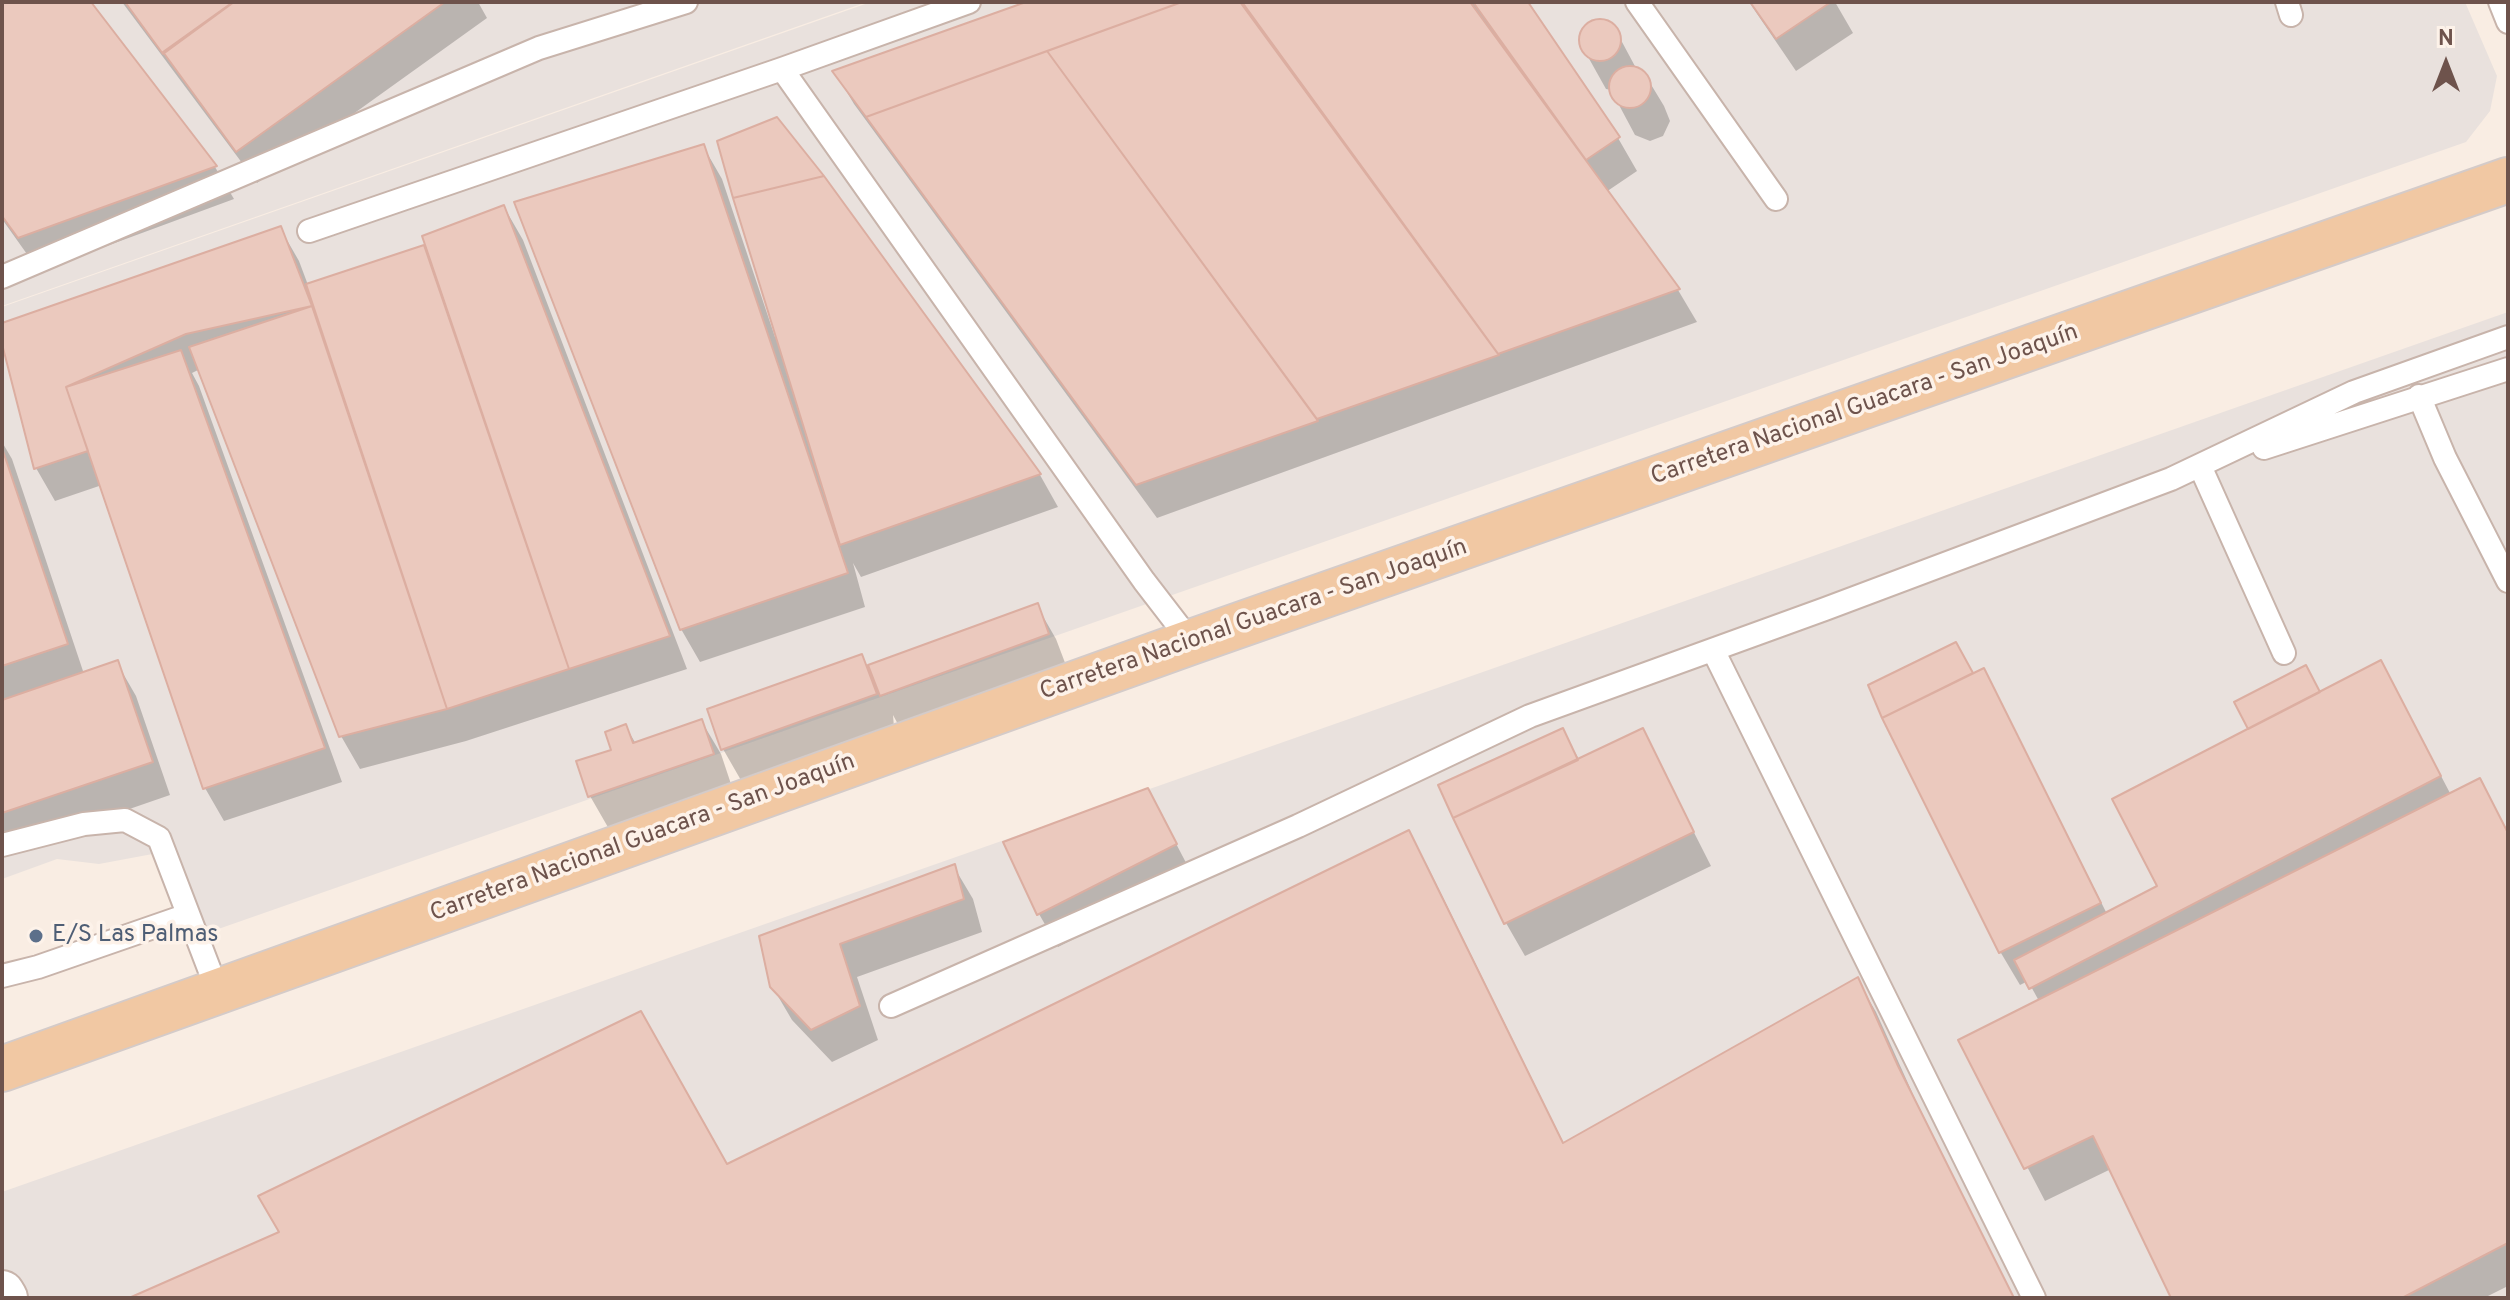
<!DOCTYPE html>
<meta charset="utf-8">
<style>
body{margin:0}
#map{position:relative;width:2510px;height:1300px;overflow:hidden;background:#f9ede3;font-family:Overpass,sans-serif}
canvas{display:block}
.frame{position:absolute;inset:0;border:4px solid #6e534c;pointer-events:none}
.north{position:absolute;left:2406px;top:24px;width:80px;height:80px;-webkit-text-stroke:6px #fdf2e9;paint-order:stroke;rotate:0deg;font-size:22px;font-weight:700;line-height:32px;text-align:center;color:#6e534c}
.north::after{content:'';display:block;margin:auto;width:28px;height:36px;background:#6e534c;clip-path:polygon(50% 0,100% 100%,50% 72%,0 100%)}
</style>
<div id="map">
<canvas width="2510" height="1300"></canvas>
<div class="frame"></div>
<div class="north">N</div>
</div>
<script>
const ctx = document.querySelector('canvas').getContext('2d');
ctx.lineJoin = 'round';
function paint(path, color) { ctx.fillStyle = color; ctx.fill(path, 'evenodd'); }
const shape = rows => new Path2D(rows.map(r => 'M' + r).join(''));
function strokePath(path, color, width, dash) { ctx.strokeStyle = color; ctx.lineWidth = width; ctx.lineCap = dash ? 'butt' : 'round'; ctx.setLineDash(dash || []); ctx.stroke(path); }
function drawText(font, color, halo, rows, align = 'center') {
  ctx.font = font + ' Overpass,sans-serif'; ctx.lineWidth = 7; ctx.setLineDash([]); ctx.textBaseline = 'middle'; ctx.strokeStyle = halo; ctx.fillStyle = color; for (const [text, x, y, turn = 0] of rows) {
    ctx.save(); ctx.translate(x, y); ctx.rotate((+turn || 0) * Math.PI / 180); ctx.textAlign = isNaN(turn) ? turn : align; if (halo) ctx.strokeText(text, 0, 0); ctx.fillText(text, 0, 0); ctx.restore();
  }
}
const industrial = shape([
 [2,2,867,2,2,306],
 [871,2,2465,2,2497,76,2490,111,2466,142,204,934,174,850,99,864,57,859,2,879,2,307],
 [2508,312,2508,1298,23,1298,2,1269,2,1192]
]);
const shadow = shape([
 [2,2,88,2,215,167,234,199,39,271,2,219],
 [122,2,478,2,487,18,257,183],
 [1032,2,1526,2,1618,138,1637,171,1606,192,1678,290,1697,322,1157,518,854,104,835,72],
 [1749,2,1835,2,1853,33,1796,71],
 [1600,21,1614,27,1637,70,1644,73,1664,106,1670,121,1663,136,1650,141,1635,135,1611,90,1606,89,1587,55,1581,41,1587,27],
 [703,146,722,179,775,337,779,336,822,177,1040,475,1058,507,861,577,853,563,865,607,700,662,681,629],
 [504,207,523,240,687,669,466,741,360,769,341,736,200,369,192,373,199,386,342,782,224,821,205,788,102,485,55,501,36,468,2,336,2,325,280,228,299,261,308,285,423,248,431,262],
 [2,442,12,459,84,674,117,663,136,696,170,795,2,853],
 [1037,606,1056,639,1067,668,900,728,893,715,894,727,742,782,723,749,862,657,868,667],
 [1956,645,1973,675,1983,671,2002,704,2107,914,2160,887,2320,694,2399,696,2451,795,2479,781,2508,832,2508,1286,2484,1298,2174,1298,2111,1169,2045,1201,1961,1040,2039,1001,2028,981,2020,985,2001,953,1883,718,1870,686],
 [702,722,721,754,732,787,609,829,590,796,626,727,636,744],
 [1562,730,1580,761,1642,730,1711,866,1525,956,1506,923],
 [1148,790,1194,878,1058,947,1039,914,1006,843],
 [1408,832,1427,865,1564,1144,1857,979,1876,1012,1916,1101,2014,1298,134,1298,727,1166],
 [954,867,973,899,982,932,857,977,878,1040,832,1062,792,1020,772,986]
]);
const building = shape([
 [2,2,91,2,217,166,18,238,2,216,2,2],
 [125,2,234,2,163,54,125,2],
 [233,2,445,2,236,152,163,52,233,2],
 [1026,2,1182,2,866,117,832,71,1026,2],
 [1182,2,1242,2,1499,355,1317,419,1047,51,1182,2],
 [1240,2,1470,2,1680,289,1498,354,1240,2],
 [1473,2,1528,2,1620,137,1586,160,1473,2],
 [1750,2,1831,2,1776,39,1750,2],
 '1579 40a21 21 0 1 1 42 0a21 21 0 1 1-42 0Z',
 [1047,51,1318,421,1136,485,866,117,1047,51],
 '1609 87a21 21 0 1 1 42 0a21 21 0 1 1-42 0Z',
 [777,117,824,176,733,198,717,141,777,117],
 [704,144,848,573,680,630,514,202,704,144],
 [824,176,1041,474,840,545,733,198,824,176],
 [504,205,670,636,569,669,422,236,504,205],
 [281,226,312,306,186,334,66,387,88,451,34,469,2,344,2,323,281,226],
 [424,245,569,669,447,709,306,284,424,245],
 [312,306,447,709,339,737,189,347,312,306],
 [181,350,325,748,203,789,66,387,181,350],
 [2,448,68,644,2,666,2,448],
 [1038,603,1049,634,880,696,868,665,1038,603],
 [1956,642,1973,673,1882,718,1868,685,1956,642],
 [862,654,877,694,721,750,707,709,862,654],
 [118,660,153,762,2,813,2,700,118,660],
 [2381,660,2441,776,2029,989,2014,960,2157,886,2112,799,2381,660],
 [2306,665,2320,692,2248,729,2234,702,2306,665],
 [1984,668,2101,903,1999,953,1882,718,1984,668],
 [702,719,714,754,588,797,576,761,611,750,605,732,626,724,633,743,702,719],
 [1563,728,1578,760,1453,818,1438,785,1563,728],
 [1643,728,1694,832,1504,924,1453,818,1643,728],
 [2480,778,2508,833,2508,1243,2402,1298,2171,1298,2093,1136,2024,1169,1958,1040,2480,778],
 [1148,788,1177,844,1037,915,1003,842,1148,788],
 [1409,830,1563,1143,1858,977,1898,1066,2014,1298,129,1298,279,1232,258,1196,641,1011,727,1164,1409,830],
 [955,864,964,899,840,944,860,1006,811,1030,770,987,759,936,955,864]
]);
const service = shape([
 [1637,2,1776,199],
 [2287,2,2291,15],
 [2500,2,2508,22],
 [782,69,1144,581,1191,642],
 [309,231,782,69,969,2],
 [2,277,539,48,686,2],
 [2419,396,2445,458,2508,581],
 [2264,448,2508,369],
 [2200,466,2284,653],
 [1713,650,2034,1298],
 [2,845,84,824,125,820,159,838,218,992],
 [2,976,38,967,188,915],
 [891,1006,1298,826,1530,716,1825,609,2171,479,2354,392,2508,337]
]);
const minor = shape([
 [2,1293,5,1298]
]);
const primary = shape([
 [2,1069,1191,642,2508,180]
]);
const markers = [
 [36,936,8,"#5c6f8a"]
];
const streetNames = [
 ["Carretera Nacional Guacara - San Joaquín",1865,406,-19],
 ["Carretera Nacional Guacara - San Joaquín",1254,621,-19],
 ["Carretera Nacional Guacara - San Joaquín",643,839,-20]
];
const serviceNames = [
 ["E/S Las Palmas",52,936]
];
paint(industrial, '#e9e1dd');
paint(shadow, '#0003');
paint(building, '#ebc9be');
strokePath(building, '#dcaea1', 2);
strokePath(service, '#c8b4ab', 26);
strokePath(minor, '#c8b4ab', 48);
strokePath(primary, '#d4cbc9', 48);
strokePath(service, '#fff', 22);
strokePath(minor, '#fff', 44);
strokePath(primary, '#f1c8a3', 44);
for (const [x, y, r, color] of markers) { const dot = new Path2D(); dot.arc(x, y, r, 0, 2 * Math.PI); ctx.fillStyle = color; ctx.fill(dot); strokePath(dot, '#fdf2e9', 3); }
drawText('24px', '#6e534c', '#fdf2e9', streetNames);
drawText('24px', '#4e5e75', '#fdf2e9', serviceNames, 'left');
</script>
